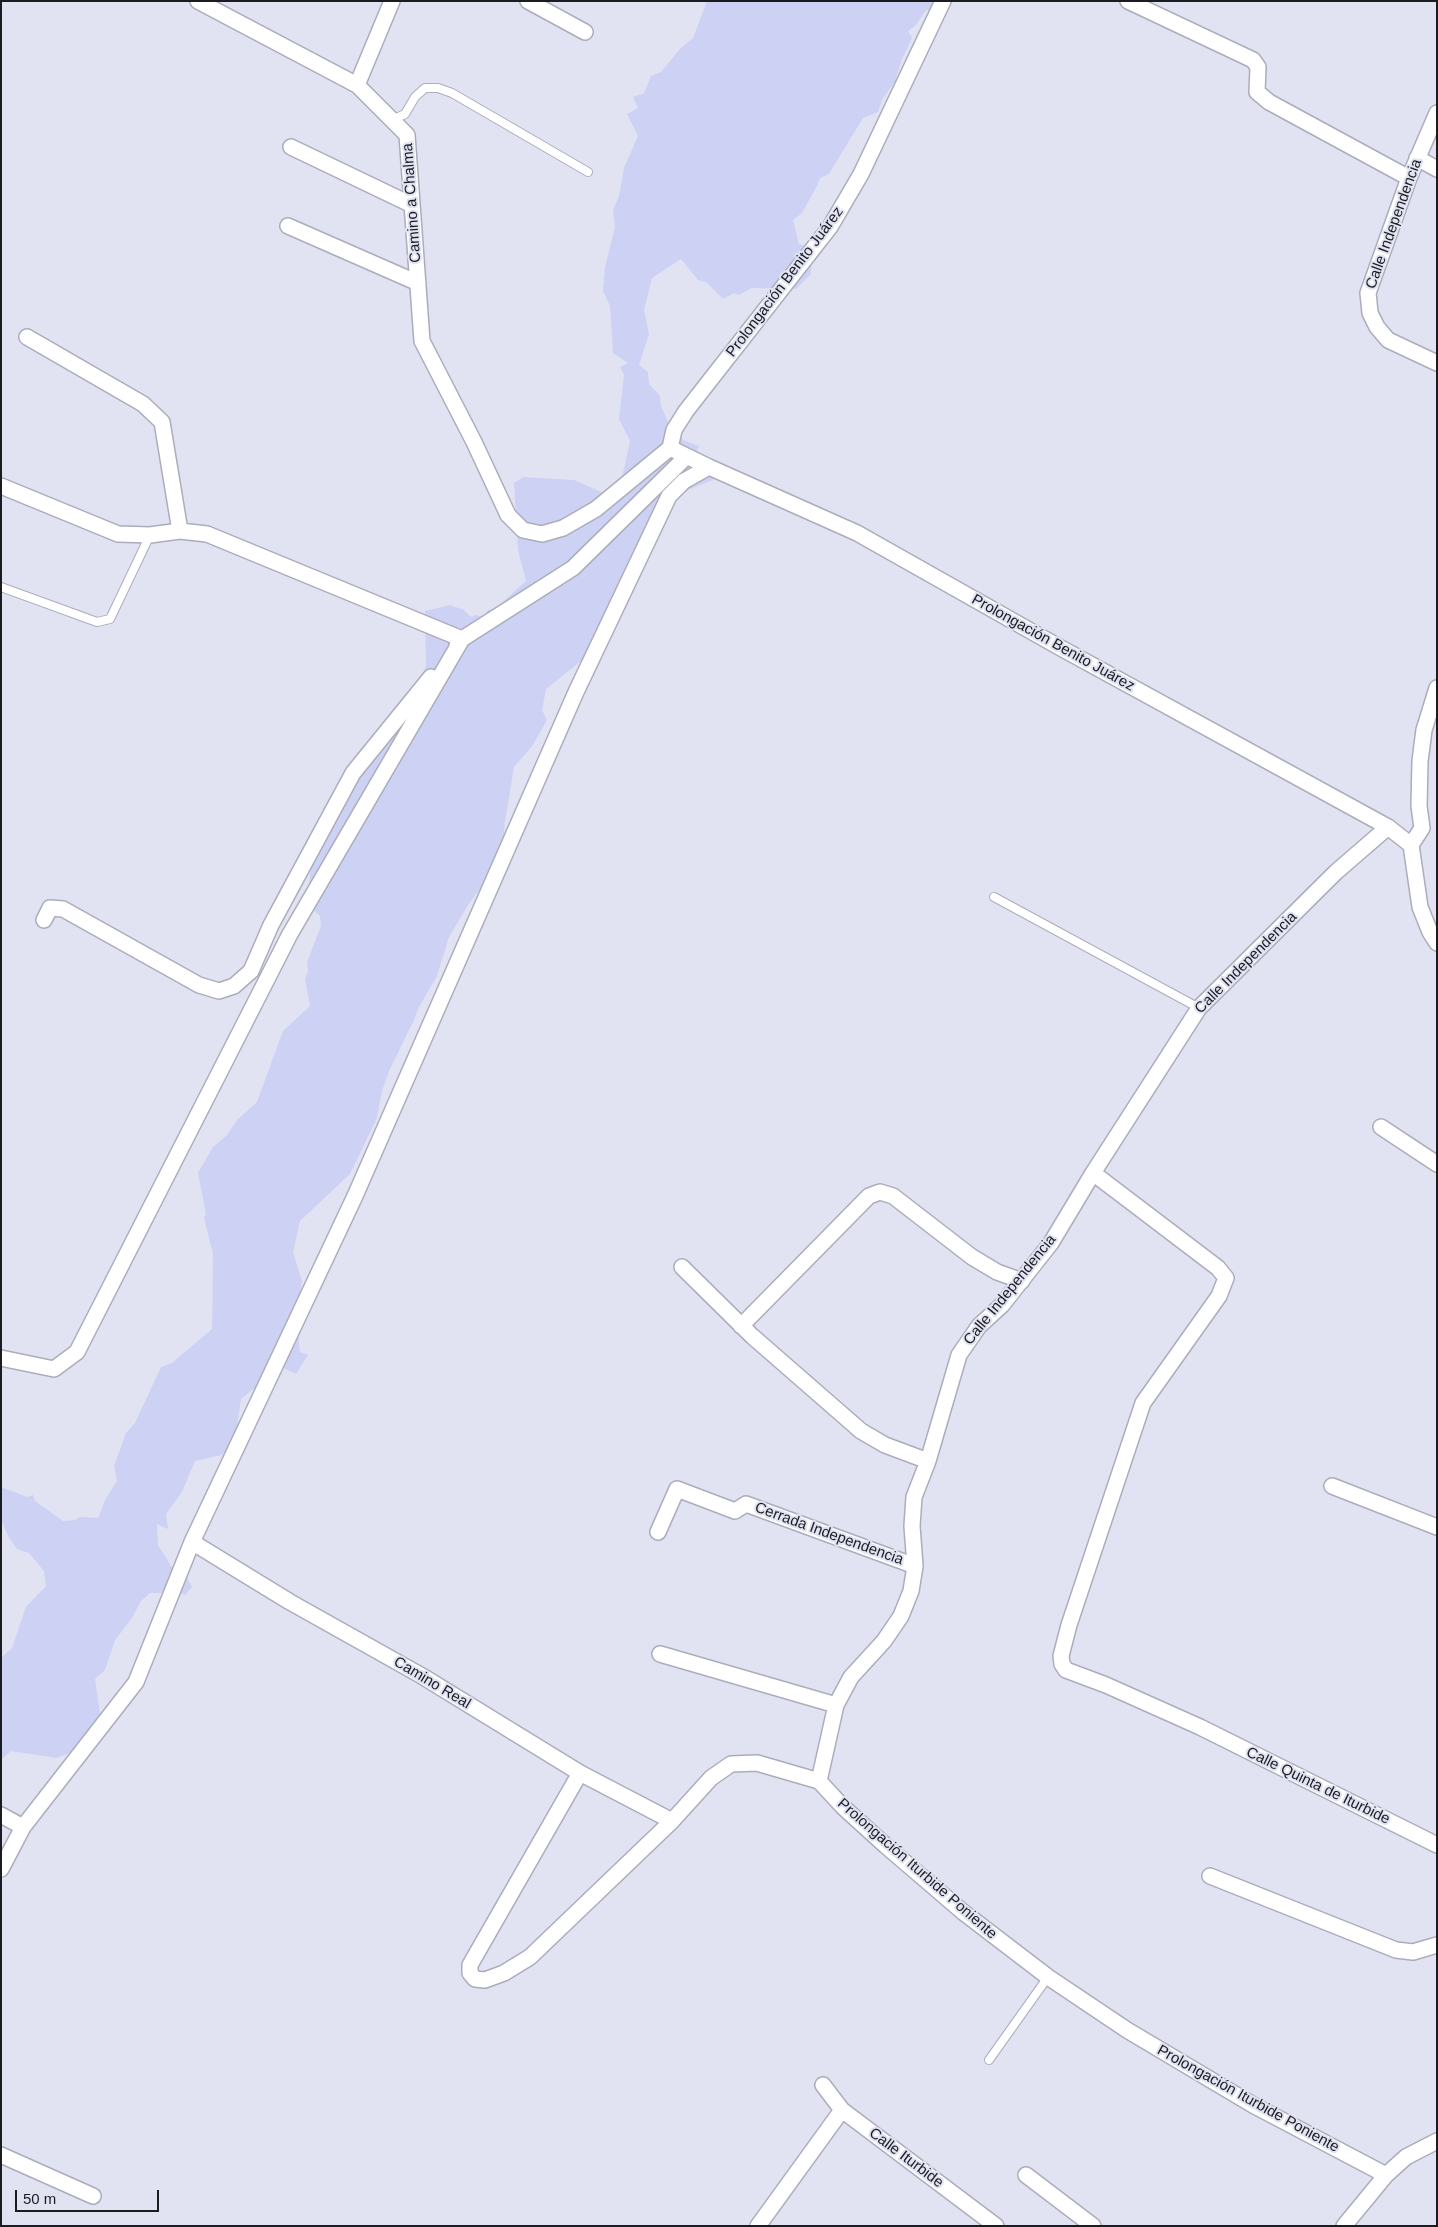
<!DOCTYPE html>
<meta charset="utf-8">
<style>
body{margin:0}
#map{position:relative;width:1438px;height:2227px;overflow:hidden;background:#e1e3f2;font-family:Arial,sans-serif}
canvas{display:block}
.frame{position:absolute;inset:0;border:2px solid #1b1c21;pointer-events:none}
.scale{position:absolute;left:15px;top:2190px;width:144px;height:22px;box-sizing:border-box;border:2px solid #1b1c21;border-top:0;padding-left:6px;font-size:15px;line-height:18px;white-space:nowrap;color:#1b1c21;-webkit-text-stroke:4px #e1e3f2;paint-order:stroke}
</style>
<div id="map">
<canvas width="1438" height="2227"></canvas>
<div class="frame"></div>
<div class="scale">50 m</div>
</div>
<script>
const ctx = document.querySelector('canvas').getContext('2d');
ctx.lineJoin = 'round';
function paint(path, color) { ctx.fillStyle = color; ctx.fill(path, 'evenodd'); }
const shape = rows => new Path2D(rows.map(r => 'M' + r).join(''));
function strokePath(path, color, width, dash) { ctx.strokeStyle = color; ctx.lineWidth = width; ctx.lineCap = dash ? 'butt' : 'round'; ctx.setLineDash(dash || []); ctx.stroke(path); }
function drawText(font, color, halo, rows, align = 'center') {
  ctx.font = font + ' Arial,sans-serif'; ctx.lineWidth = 4; ctx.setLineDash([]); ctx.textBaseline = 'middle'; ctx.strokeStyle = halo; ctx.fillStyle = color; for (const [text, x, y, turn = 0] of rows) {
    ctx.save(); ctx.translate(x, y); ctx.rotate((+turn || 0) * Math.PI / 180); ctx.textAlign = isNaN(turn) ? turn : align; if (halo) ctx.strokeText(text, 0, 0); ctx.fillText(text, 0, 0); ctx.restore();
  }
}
const green = shape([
 [707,1,940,1,937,12,926,10,916,25,908,31,912,38,902,59,895,81,882,100,878,112,863,118,829,174,820,178,817,186,802,213,793,220,799,244,811,248,811,274,796,289,752,288,739,295,734,293,723,299,706,282,698,280,681,259,652,278,644,310,649,334,639,365,648,372,649,384,660,396,661,406,672,431,676,432,683,440,699,446,694,457,716,473,713,480,688,490,672,504,626,575,618,583,596,649,546,689,542,710,547,720,533,745,514,767,505,822,503,847,485,882,468,905,449,937,437,976,419,1007,414,1020,389,1071,382,1091,377,1118,350,1174,300,1221,293,1252,302,1281,297,1319,300,1352,308,1355,296,1374,281,1367,241,1399,234,1448,221,1455,195,1461,182,1492,166,1514,168,1529,157,1524,158,1545,175,1572,186,1576,192,1587,185,1595,180,1593,150,1593,141,1601,132,1618,115,1640,105,1670,95,1679,100,1714,74,1751,57,1758,11,1751,1,1760,1,1658,12,1648,26,1607,46,1586,44,1571,29,1553,17,1549,8,1536,1,1519,1,1487,27,1497,33,1495,35,1501,63,1521,75,1520,80,1517,98,1518,105,1500,117,1481,114,1466,126,1433,135,1423,161,1367,172,1363,212,1329,213,1254,204,1218,206,1214,198,1173,213,1147,227,1135,237,1120,257,1102,283,1031,310,1006,305,979,308,971,307,962,321,926,320,916,310,906,313,885,309,884,311,866,309,847,411,701,426,666,425,611,450,605,464,610,471,617,476,615,484,618,488,610,497,609,507,598,526,581,518,550,514,483,523,477,574,480,606,494,620,487,630,441,619,419,624,375,620,367,628,363,613,353,610,306,603,291,605,267,615,227,613,210,619,196,624,168,638,136,627,114,638,108,633,97,644,93,651,76,661,72,679,50,693,38]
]);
const lane = shape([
 [392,120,405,114,415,97,425,88,438,88,452,93,588,172],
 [1,587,97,622,110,619,150,535],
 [994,897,1199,1008],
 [989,2060,1048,1977]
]);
const street = shape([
 [198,1,357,85,407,135,422,341,474,442,508,515,523,530,542,534,563,528,596,509,670,448,709,467,857,533,1059,647,1388,827,1411,845],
 [528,1,585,32],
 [1128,1,1253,60,1258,67,1257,92,1269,102,1409,178],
 [357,85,392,1],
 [1437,113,1409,178,1368,293,1370,313,1377,327,1388,340,1437,363],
 [291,147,412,205],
 [1417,158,1437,169],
 [288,226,418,283],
 [27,337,143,404,162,422,180,531],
 [670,448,674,430,686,411,830,227,861,174,943,1],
 [1,486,118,534,150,535,180,531,207,534,462,639,290,934,77,1352,54,1369,1,1358],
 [457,645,462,639,573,568,686,457],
 [1411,845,1422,828,1419,806,1420,761,1424,730,1437,688],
 [1411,845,1420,907,1430,932,1437,943],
 [44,920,50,908,63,909,199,985,219,991,234,986,251,971,271,925,353,773,431,677],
 [1381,1127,1437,1164],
 [1093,1173,1218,1268,1226,1278,1219,1296,1143,1403,1069,1625,1061,1656,1062,1664,1066,1670,1106,1685,1200,1727,1437,1845],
 [682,1267,752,1336,861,1431,885,1445,928,1461],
 [741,1326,869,1196,880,1192,893,1196,972,1257,997,1272,1022,1281],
 [1332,1486,1437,1527],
 [658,1532,677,1489,735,1511,746,1504,915,1566],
 [192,1542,290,1602,422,1676,580,1773,672,1821],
 [660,1654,836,1705],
 [580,1773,470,1965,470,1973,475,1979,485,1980,504,1973,530,1957,672,1821,711,1778,731,1764,757,1763,819,1781,843,1807,886,1846,963,1912,1048,1977,1127,2030,1253,2105,1386,2175],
 [819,1781,836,1705,851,1677,884,1641,901,1616,911,1591,915,1566,912,1526,914,1497,928,1461,959,1355,979,1326,1002,1305,1051,1243,1093,1173,1199,1008,1336,872,1388,827],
 [1,1815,23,1827],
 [1,1869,23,1827,136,1682,192,1542,355,1196,576,692,669,496,684,481,709,467],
 [1210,1876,1396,1950,1413,1952,1437,1945],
 [823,2085,842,2110,996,2226],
 [1,2155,93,2196],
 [1026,2175,1093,2226],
 [758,2226,842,2110],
 [1344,2226,1386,2175,1406,2157,1437,2141]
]);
const streetNames = [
 ["Camino a Chalma",412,203,-94],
 ["Calle Independencia",1394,224,-70],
 ["Prolongación Benito Juárez",785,282,-53],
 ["Prolongación Benito Juárez",1053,643,29],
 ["Calle Independencia",1246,963,-45],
 ["Calle Independencia",1010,1290,-51],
 ["Cerrada Independencia",829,1534,20],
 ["Camino Real",432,1683,31],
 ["Calle Quinta de Iturbide",1318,1786,26],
 ["Prolongación Iturbide Poniente",917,1869,41],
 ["Prolongación Iturbide Poniente",1248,2099,29],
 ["Calle Iturbide",906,2158,37]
];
paint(green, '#cdd1f4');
strokePath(lane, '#abadbb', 10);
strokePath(street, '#abadbb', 18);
strokePath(lane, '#fff', 8);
strokePath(street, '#fff', 15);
drawText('15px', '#1b1c21', '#e1e3f2', streetNames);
</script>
